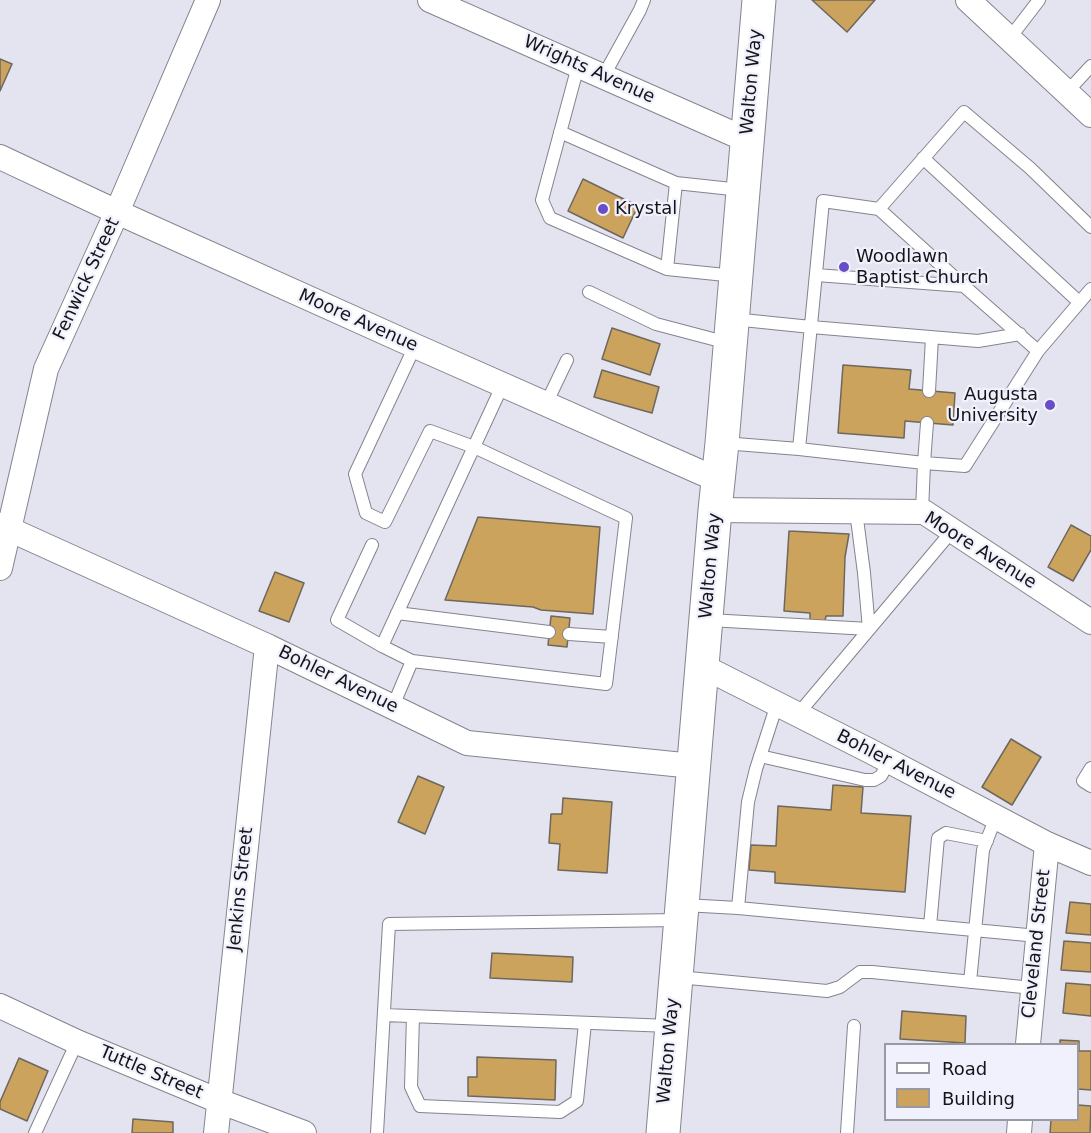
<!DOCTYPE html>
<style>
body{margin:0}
#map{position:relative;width:1091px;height:1133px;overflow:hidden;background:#e3e4f0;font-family:"DejaVu Sans",sans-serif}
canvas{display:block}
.legend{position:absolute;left:884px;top:1043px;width:195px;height:78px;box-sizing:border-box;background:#f1f1fd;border:2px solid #9999a1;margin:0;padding:8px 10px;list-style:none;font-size:18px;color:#141518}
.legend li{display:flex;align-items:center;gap:12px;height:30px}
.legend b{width:30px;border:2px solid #9999a1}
</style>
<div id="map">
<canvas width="1091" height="1133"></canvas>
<ul class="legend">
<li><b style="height:8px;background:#fff"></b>Road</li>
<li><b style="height:16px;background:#cca35d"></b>Building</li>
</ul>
</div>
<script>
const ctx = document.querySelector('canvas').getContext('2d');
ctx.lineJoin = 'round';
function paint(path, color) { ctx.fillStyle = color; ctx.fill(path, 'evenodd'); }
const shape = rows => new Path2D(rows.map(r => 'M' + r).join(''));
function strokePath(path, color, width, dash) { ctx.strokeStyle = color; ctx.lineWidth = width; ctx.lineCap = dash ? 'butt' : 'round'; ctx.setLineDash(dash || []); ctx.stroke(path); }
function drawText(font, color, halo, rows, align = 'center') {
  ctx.font = font + ' "DejaVu Sans",sans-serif'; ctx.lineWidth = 4.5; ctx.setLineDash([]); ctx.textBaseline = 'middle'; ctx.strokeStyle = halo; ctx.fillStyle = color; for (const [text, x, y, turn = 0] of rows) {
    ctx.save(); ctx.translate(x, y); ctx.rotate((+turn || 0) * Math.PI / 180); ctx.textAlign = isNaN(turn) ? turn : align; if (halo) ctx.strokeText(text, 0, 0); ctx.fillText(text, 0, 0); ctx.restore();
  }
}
const building = shape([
 [812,0,875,0,847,32,812,0],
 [0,59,12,64,0,91,0,59],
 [583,179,638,206,623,238,568,211,583,179],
 [612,328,660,344,650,375,602,359,612,328],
 [843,365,911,370,909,389,955,393,953,425,905,421,904,438,838,433,843,365],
 [602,370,659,387,652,413,594,397,602,370],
 [478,517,600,527,593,614,541,610,533,607,445,600,478,517],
 [1071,525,1091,536,1091,550,1073,581,1048,567,1071,525],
 [789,531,849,534,845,557,843,616,826,616,825,621,810,620,810,613,784,611,789,531],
 [275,572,304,583,289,622,259,611,275,572],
 [551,616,570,618,567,647,548,645,551,616],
 [1011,739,1041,757,1012,805,982,787,1011,739],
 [418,776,444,787,425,834,398,822,418,776],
 [833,785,863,787,861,813,911,816,905,892,775,883,775,872,749,870,751,845,776,846,778,806,831,810,833,785],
 [563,798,612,802,607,873,558,870,560,844,549,843,551,814,562,814,563,798],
 [1070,902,1091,904,1091,935,1066,933,1070,902],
 [1064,941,1091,943,1091,972,1061,970,1064,941],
 [492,953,573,957,572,982,490,978,492,953],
 [1066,983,1091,985,1091,1016,1063,1013,1066,983],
 [902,1011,966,1016,965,1043,900,1039,902,1011],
 [1060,1040,1079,1041,1079,1051,1091,1051,1091,1090,1078,1089,1078,1044,1060,1044,1060,1040],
 [477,1057,556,1060,555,1100,468,1096,468,1077,477,1077,477,1057],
 [19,1058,48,1071,27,1121,0,1109,0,1102,19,1058],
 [1078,1105,1091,1106,1090,1133,1050,1133,1051,1120,1078,1120,1078,1105],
 [133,1119,173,1122,173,1133,132,1133,133,1119]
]);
const service = shape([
 [1009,39,1039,0],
 [603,77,640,10,644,0],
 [1067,92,1091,66],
 [560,132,676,183,667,269,550,218,542,200,578,66],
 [923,158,1079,302],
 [676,183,741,190],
 [879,209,964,286,1038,351],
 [667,269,735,276],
 [816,275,964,286],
 [589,292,656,324,728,343],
 [733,319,811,327,978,341,1020,334],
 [929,391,932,338],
 [546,404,567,360],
 [723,443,799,449,924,463,965,466,1038,351,1091,289],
 [799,449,823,201,879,209,964,112,1030,168,1091,227],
 [856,511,864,573,869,629],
 [922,512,924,463,927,423],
 [372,545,337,620,382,646,412,661,606,684,626,518,474,447,430,431,385,522,366,513,355,474,415,346],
 [397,613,549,632],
 [709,620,869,629],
 [569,634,612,637],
 [382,646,503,384],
 [393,706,412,661],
 [798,714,952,531],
 [760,756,865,780,874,780,881,776,889,761],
 [1091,768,1083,781,1091,786],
 [684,905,738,908,748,802,756,769,777,704],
 [738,908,1038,936],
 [930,926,938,838,946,833,987,841],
 [678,977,827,991,840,987,860,972,872,972,1033,988],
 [970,982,983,850,996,817],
 [384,1015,670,1026],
 [413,1016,411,1087,420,1106,560,1112,577,1101,585,1023],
 [35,1133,77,1042],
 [377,1133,389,924,679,920],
 [847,1133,854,1026]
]);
const minor = shape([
 [430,0,747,140],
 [968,0,1091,115],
 [0,157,117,212,415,346,718,480],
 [715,510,924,512,1091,622],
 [0,525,267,646,467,743,693,766],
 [0,568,46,369,117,212,208,0],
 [702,666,868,750,1047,844,1091,863],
 [0,1006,77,1042,219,1101,304,1133],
 [1028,1044,1047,844],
 [216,1133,267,646],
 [1019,1133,1020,1120]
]);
const secondary = shape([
 [663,1133,715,510,722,443,759,0]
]);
const markers = [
 [603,209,6,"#674ec7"],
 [844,267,6,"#674ec7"],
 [1050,405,6,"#674ec7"]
];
const streetNames = [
 ["Wrights Avenue",589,70,24],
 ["Walton Way",752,82,-85],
 ["Fenwick Street",87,279,-65],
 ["Moore Avenue",358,321,24],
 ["Moore Avenue",980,551,32],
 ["Walton Way",711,566,-85],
 ["Bohler Avenue",338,680,26],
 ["Bohler Avenue",896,765,27],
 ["Jenkins Street",241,889,-84],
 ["Cleveland Street",1037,944,-84],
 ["Walton Way",669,1051,-85],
 ["Tuttle Street",151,1073,23]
];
const poiNames = [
 ["Krystal",615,209],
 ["Woodlawn",856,257],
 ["Baptist Church",856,278],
 ["Augusta",1038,395,"right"],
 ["University",1038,416,"right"]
];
paint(building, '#cca35d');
strokePath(building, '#6d675e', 1.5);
strokePath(service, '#83848e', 14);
strokePath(minor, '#83848e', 26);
strokePath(secondary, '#83848e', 35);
strokePath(service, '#fff', 12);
strokePath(minor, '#fff', 24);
strokePath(secondary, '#fff', 33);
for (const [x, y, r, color] of markers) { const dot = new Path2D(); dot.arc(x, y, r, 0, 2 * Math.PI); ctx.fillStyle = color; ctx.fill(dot); strokePath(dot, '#f1f1fd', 2); }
drawText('18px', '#141518', '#f1f1fd', streetNames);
drawText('18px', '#141518', '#f1f1fd', poiNames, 'left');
</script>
